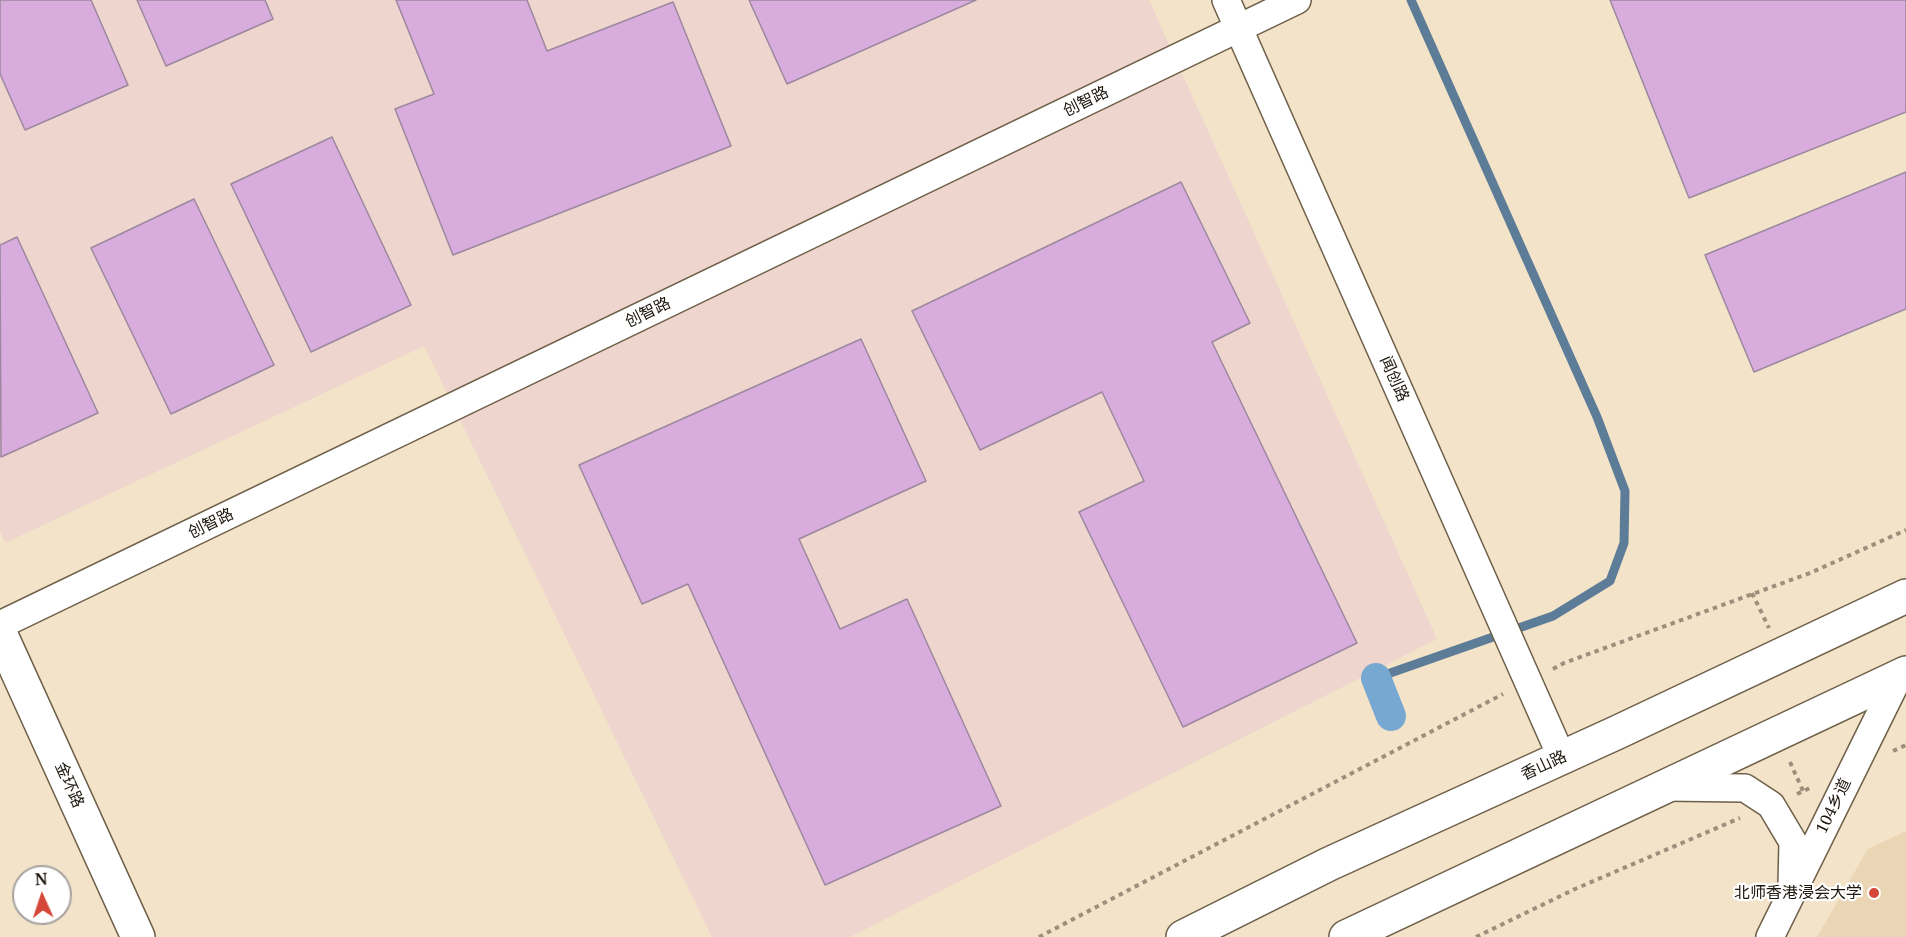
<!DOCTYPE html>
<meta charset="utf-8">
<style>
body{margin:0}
#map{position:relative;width:1906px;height:937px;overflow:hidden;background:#f3e3c9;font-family:"Noto Serif",serif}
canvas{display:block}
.north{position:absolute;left:12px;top:865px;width:60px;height:60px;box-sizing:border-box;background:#fff;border:2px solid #a5a29f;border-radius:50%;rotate:357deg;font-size:16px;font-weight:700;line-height:24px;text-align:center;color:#1d170e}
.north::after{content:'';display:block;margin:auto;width:21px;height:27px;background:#d54839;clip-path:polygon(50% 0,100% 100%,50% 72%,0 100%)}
</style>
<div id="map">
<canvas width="1906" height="937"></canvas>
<div class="north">N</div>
</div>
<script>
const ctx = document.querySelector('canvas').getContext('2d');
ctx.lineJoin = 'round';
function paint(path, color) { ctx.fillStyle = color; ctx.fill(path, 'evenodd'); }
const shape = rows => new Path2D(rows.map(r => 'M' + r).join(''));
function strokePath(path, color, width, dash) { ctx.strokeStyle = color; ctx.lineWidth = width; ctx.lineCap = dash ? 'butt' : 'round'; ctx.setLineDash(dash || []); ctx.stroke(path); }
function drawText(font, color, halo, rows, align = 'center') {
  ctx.font = font + ' "Noto Serif","Noto Sans SC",serif'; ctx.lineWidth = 4.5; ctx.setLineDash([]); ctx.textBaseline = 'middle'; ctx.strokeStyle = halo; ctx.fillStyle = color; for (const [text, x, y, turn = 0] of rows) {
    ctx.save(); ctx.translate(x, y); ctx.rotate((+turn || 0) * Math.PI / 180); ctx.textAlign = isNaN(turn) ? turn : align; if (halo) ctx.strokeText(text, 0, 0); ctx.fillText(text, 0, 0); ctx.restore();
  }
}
const industrial = shape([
 [0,0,1149,0,1437,639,850,937,712,937,424,346,5,543,0,531]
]);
const built = shape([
 [1906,831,1906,937,1817,937,1868,849]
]);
const stream = shape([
 [1376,678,1553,616,1610,581,1624,543,1625,491,1597,417,1411,0]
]);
const canal = shape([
 [1376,678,1391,716]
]);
const building = shape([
 [0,0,91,0,128,85,25,130,0,74,0,0],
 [137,0,265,0,273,19,166,66,137,0],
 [396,0,527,0,547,51,673,2,731,146,453,255,395,109,434,94,396,0],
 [749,0,976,0,787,84,749,0],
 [1610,0,1906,0,1906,112,1689,198,1610,0],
 [332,137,411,305,311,352,231,184,332,137],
 [1906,172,1906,309,1754,372,1705,255,1906,172],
 [1181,182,1250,323,1212,342,1357,643,1183,727,1079,512,1144,481,1102,392,980,450,912,311,1181,182],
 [194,199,274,365,171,414,91,248,194,199],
 [17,237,98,413,1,457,0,245,17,237],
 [861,339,926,481,799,539,840,629,907,599,1001,806,825,885,688,584,642,604,579,465,861,339]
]);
const path = shape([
 [1752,593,1769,628],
 [1553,669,1564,663,1810,573,1906,530],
 [1893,751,1906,745],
 [1790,762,1803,791],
 [1797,794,1812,787],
 [1039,937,1503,694],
 [1476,937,1575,889,1740,818]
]);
const street = shape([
 [1226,0,1562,758],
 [0,625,1297,0],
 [1666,787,1745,788,1771,805,1793,842,1792,885],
 [1770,937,1899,676]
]);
const primary = shape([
 [0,633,138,937],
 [1183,937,1329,864,1618,732,1906,596],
 [1346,937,1906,673]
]);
const markers = [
 [1874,893,6,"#d54839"]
];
const streetNames = [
 ["创智路",1086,102,-26],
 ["创智路",648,313,-26],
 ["闻创路",1394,379,66],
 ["创智路",211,524,-26],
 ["香山路",1544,766,-25],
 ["金环路",69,785,66],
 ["104乡道",1834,806,-64]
];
const poiNames = [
 ["北师香港浸会大学",1862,893]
];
paint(industrial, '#eed5cd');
paint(built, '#ead6b5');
strokePath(stream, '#5c7c97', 9);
strokePath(canal, '#77a8d2', 30);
paint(building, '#d8adde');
strokePath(building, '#9c889e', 1.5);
strokePath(street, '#6d5f48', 30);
strokePath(primary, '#6d5f48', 36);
strokePath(path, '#9c907d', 4, [4.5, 4.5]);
strokePath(street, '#fff', 27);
strokePath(primary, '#fff', 33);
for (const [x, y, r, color] of markers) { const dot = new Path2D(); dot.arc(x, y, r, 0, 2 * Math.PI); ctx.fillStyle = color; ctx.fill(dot); strokePath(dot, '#fff', 2); }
drawText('16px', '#1d170e', '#fff', streetNames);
drawText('16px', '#1d170e', '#fff', poiNames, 'right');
</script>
